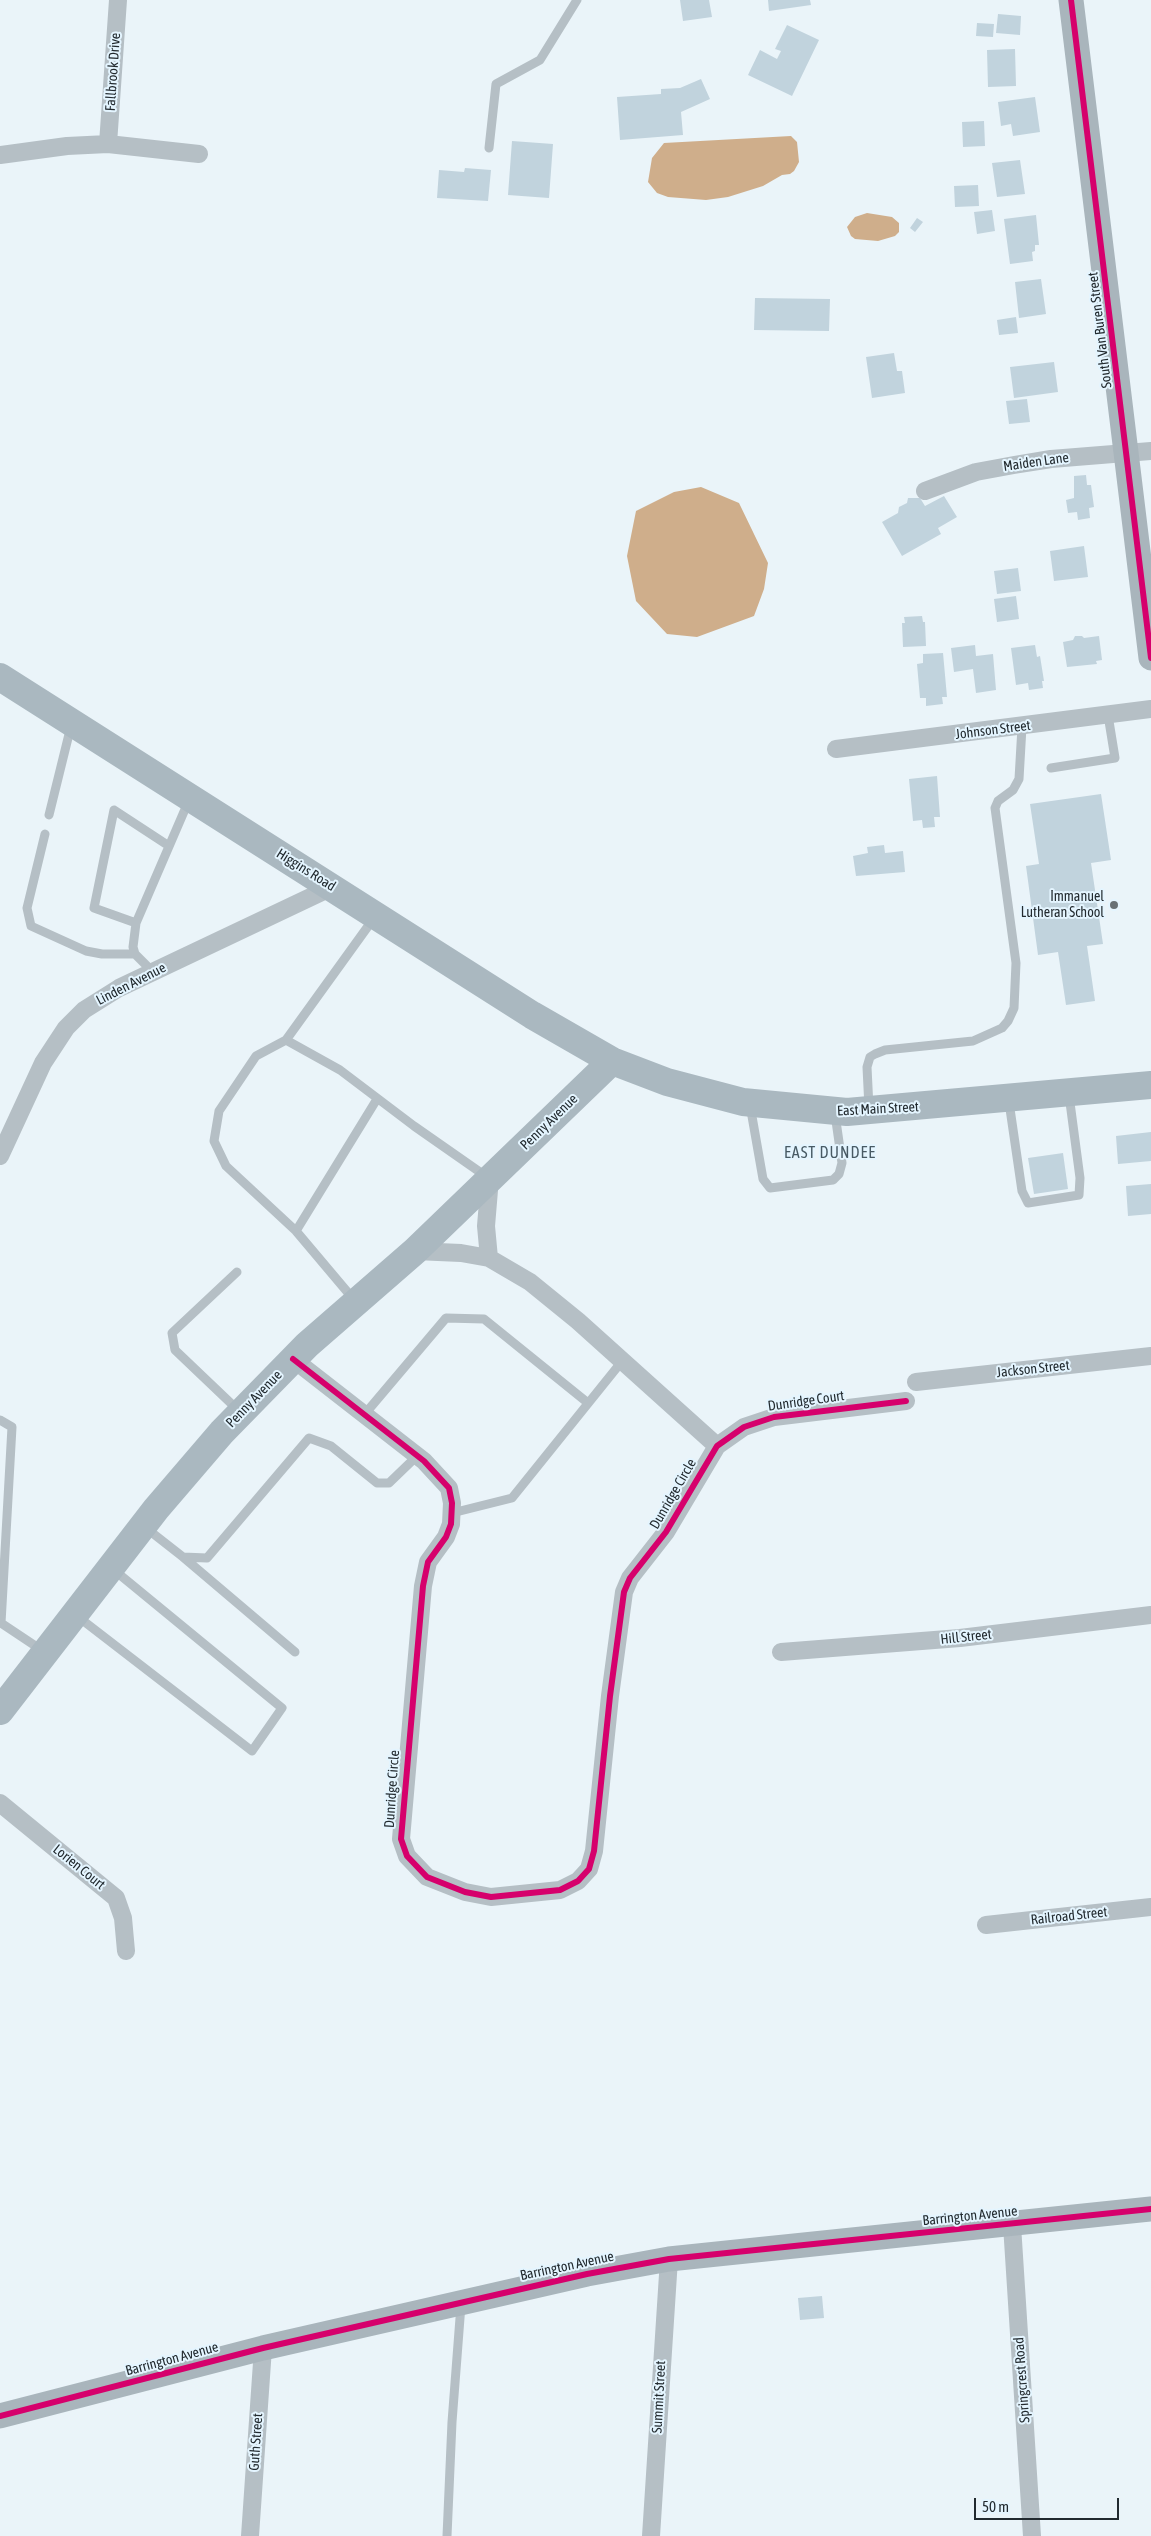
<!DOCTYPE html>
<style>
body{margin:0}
#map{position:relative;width:1151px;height:2536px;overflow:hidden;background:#eaf4f9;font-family:"Asap Condensed",sans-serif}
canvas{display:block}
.scale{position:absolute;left:974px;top:2498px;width:145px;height:22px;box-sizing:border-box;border:2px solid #222a2f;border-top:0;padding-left:6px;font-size:15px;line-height:18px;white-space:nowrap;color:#222a2f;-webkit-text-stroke:4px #e4f5ff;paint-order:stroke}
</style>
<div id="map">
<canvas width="1151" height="2536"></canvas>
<div class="scale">50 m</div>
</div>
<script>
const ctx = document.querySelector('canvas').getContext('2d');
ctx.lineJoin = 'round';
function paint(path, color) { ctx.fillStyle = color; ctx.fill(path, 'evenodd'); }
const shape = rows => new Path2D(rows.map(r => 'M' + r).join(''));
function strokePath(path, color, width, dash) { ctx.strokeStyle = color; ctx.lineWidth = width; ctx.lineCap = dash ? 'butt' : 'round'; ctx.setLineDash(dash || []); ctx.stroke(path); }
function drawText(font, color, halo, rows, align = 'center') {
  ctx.font = font + ' "Asap Condensed",sans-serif'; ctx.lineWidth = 4; ctx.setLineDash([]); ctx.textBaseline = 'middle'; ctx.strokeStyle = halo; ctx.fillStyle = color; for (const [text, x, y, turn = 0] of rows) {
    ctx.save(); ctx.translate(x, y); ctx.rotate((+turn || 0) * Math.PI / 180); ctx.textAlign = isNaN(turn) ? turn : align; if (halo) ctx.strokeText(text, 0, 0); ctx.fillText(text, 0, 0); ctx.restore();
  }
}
const water = shape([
 [791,136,797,142,799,162,794,171,790,174,782,175,763,186,728,197,706,200,668,197,657,193,648,182,652,158,664,143],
 [867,213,892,217,899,223,899,232,895,236,878,241,855,239,851,236,847,227,855,217],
 [701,487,739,503,768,563,764,589,754,616,697,637,667,634,636,601,627,556,636,511,674,492]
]);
const building = shape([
 [680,0,709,0,712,17,683,21],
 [768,0,810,0,811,5,769,11],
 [998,14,1021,16,1020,35,996,33],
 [977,23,994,24,993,37,976,36],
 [787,25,819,40,792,96,748,75,760,50,777,59,781,51,775,49],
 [1015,49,1016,86,988,87,987,50],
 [701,79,710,99,681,112,683,135,620,140,617,97,661,94,661,89,680,88],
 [1035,97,1040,132,1013,136,1011,124,1001,126,998,102],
 [984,121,985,146,963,147,962,122],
 [512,141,553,144,549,198,508,195],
 [1020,160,1025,194,997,197,992,163],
 [465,168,491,170,488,201,437,198,439,170,464,172],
 [978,185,979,206,955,207,954,186],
 [992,210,995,231,977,234,974,212],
 [1036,215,1039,245,1035,245,1035,251,1032,252,1033,261,1010,264,1004,219],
 [917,218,923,222,915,232,910,228],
 [1041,279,1046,314,1019,318,1015,282],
 [755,298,830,299,829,331,754,330],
 [1016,317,1018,333,999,335,997,320],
 [894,353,897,371,902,371,905,393,872,398,866,357],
 [1054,362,1058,392,1014,398,1010,367],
 [1027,399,1030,422,1009,424,1006,401],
 [1086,475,1087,485,1091,485,1094,507,1089,508,1090,518,1078,520,1077,512,1068,513,1066,500,1074,498,1074,476],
 [944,496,957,517,938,528,941,534,902,556,882,522,898,513,899,507,907,503,908,498,920,498,925,506],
 [1084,546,1088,577,1054,581,1050,551],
 [1018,568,1021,591,997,594,994,571],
 [1016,596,1019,619,997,622,994,599],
 [922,616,923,622,925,622,926,646,903,647,902,623,905,623,904,617],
 [1075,636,1082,636,1084,638,1099,636,1102,660,1096,661,1097,664,1067,667,1063,642,1073,640],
 [975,645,976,656,993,654,996,690,976,693,973,669,954,672,951,648],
 [1035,645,1037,657,1040,656,1044,681,1042,681,1043,688,1029,690,1028,683,1016,685,1011,648],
 [943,653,947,697,942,697,943,704,926,706,926,698,920,698,917,664,923,663,923,654],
 [937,776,940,817,934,817,935,827,923,828,922,820,913,821,909,779],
 [1101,794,1111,860,1091,863,1103,944,1087,946,1095,1001,1066,1005,1058,952,1038,955,1026,866,1039,864,1030,804],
 [884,845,885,853,903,851,905,872,856,876,853,856,868,853,867,847],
 [1151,1132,1151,1161,1118,1164,1116,1136],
 [1063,1153,1068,1189,1034,1194,1028,1158],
 [1151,1184,1151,1214,1128,1216,1126,1186],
 [822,2296,824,2318,800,2320,798,2298]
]);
const lane = shape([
 [489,148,496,84,540,60,577,0],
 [1051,768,1115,758,1108,715],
 [49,815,71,726],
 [45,834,27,908,31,926,86,951,102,954,135,954],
 [374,918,286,1040,340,1070,414,1126,487,1177],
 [136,923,94,908,114,810,169,846],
 [153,972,135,954,133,947,136,923,189,800],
 [286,1040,256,1056,219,1111,214,1141,226,1166,296,1231],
 [1009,1102,1022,1191,1028,1203,1079,1195,1080,1178,1069,1095],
 [750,1105,763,1179,770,1188,833,1180,839,1174,842,1163,835,1114],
 [869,1108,867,1067,870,1057,875,1054,885,1050,973,1041,1002,1028,1008,1021,1014,1008,1016,963,995,808,998,801,1013,790,1019,779,1022,727],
 [237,1272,172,1333,175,1350,239,1411],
 [355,1301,296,1231,377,1099],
 [364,1415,446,1318,484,1319,588,1403],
 [0,1420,12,1427,1,1623],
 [452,1513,512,1498,623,1360],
 [146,1528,183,1557,207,1558,309,1438,331,1446,377,1483,389,1483,417,1456],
 [183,1557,295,1652],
 [77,1616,252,1751,282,1708,114,1570],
 [1,1623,43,1651],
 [447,2536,452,2422,461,2305]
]);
const street = shape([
 [108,144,118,0],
 [0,155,67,146,108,144,199,154],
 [925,491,976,472,1014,465,1051,459,1151,451],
 [836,749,1151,709],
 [0,1156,43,1063,66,1028,84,1010,119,988,332,887],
 [415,1251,461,1253,489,1258,530,1282,578,1321,717,1446],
 [489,1258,486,1226,490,1178],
 [293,1359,424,1461,449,1488,452,1503,451,1524,446,1537,428,1562,423,1586,401,1839,407,1856,427,1877,465,1892,491,1897,560,1890,578,1881,589,1869,594,1851,610,1696,624,1592,630,1578,666,1532,717,1446,744,1427,774,1417,906,1401],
 [916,1382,1151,1356],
 [781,1652,960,1638,1151,1615],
 [0,1803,116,1898,123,1918,126,1951],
 [986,1925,1151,1907],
 [1012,2225,1032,2536],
 [250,2536,263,2348],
 [651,2536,669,2259]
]);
const secondary = shape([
 [1071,0,1151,658],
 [0,2416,263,2348,587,2274,669,2259,1151,2209]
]);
const primary = shape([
 [0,677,532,1015,612,1061,667,1082,743,1102,847,1112,1151,1085],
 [0,1711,156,1509,222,1432,307,1345,415,1251,612,1061]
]);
const cycleway = shape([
 [1071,0,1151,658],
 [293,1359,424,1461,449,1488,452,1503,451,1524,446,1537,428,1562,423,1586,401,1839,407,1856,427,1877,465,1892,491,1897,560,1890,578,1881,589,1869,594,1851,610,1696,624,1592,630,1578,666,1532,717,1446,744,1427,774,1417,906,1401],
 [0,2416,263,2348,587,2274,669,2259,1151,2209]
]);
const markers = [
 [1114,905,5,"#687176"]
];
const streetNames = [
 ["Fallbrook Drive",113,72,-86],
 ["South Van Buren Street",1100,330,-97],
 ["Maiden Lane",1036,462,-8],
 ["Johnson Street",993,730,-7],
 ["Higgins Road",306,870,32],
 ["Linden Avenue",131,984,-27],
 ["East Main Street",878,1109,-3],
 ["Penny Avenue",549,1122,-44],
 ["Jackson Street",1033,1369,-6],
 ["Penny Avenue",254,1399,-46],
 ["Dunridge Court",806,1401,-8],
 ["Dunridge Circle",673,1494,-60],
 ["Hill Street",966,1637,-6],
 ["Dunridge Circle",392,1789,-86],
 ["Lorien Court",79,1867,39],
 ["Railroad Street",1069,1916,-6],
 ["Barrington Avenue",970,2216,-6],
 ["Barrington Avenue",567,2266,-12],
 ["Barrington Avenue",172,2359,-15],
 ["Springcrest Road",1022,2380,-94],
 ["Summit Street",659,2397,-87],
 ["Guth Street",256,2442,-86]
];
const poiNames = [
 ["Immanuel",1104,897],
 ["Lutheran School",1104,913]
];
const quarterNames = [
 ["EAST DUNDEE",830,1153]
];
paint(water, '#cfae8b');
paint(building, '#c1d3dd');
strokePath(lane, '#b5bfc5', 9);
strokePath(street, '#b5bfc5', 18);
strokePath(secondary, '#a9b5bc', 25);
strokePath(primary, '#aab8c0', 28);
strokePath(cycleway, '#d6006c', 6);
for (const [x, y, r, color] of markers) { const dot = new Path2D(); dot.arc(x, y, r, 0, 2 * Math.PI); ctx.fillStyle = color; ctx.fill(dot); strokePath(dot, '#e4f5ff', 2); }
drawText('14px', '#222a2f', '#e4f5ff', streetNames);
drawText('14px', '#222a2f', '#e4f5ff', poiNames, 'right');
ctx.letterSpacing = '1px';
drawText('16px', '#485a64', '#e4f5ff', quarterNames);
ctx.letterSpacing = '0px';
</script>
